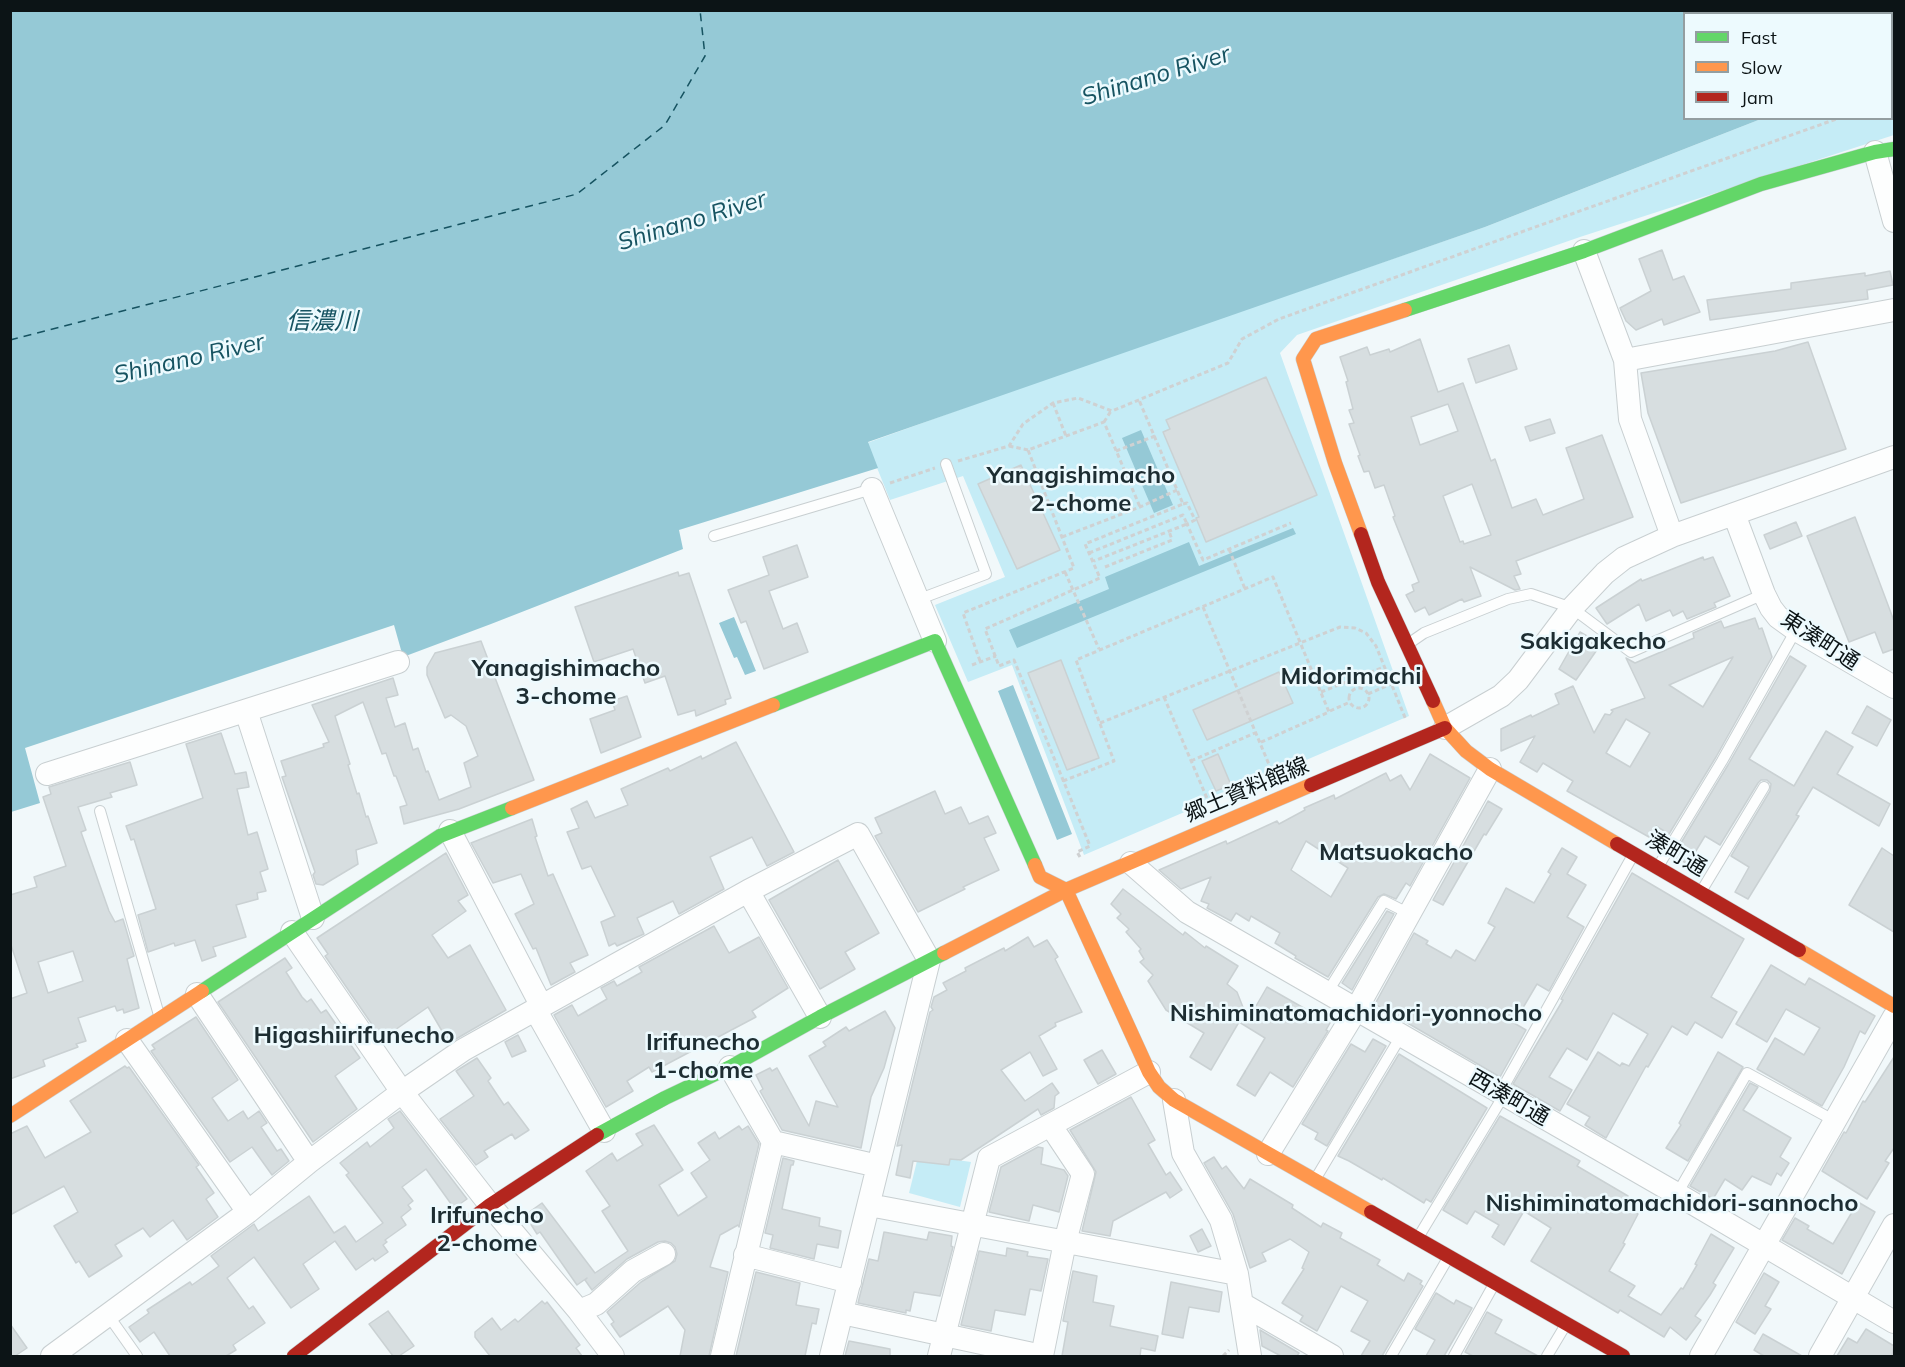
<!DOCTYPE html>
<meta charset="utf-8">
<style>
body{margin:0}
#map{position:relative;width:1905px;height:1367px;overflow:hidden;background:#f1f8fa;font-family:Mulish,sans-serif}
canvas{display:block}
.frame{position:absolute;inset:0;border:12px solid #0c1416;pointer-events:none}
.legend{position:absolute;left:1683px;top:12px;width:210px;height:108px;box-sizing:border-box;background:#edfafe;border:2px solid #939ea1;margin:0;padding:8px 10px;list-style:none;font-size:18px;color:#0c1416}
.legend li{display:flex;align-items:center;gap:12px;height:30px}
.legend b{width:30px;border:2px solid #939ea1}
</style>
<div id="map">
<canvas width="1905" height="1367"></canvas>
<div class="frame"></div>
<ul class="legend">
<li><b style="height:8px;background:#63d668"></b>Fast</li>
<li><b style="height:8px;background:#ff974d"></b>Slow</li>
<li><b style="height:8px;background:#b3261e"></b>Jam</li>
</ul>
</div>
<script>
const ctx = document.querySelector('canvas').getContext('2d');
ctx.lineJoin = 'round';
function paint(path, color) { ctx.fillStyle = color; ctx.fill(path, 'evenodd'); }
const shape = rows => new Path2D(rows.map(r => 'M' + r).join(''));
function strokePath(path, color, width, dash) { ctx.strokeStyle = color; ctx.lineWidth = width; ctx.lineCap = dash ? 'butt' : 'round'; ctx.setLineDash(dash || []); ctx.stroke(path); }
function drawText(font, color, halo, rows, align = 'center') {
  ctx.font = font + ' Mulish,"Noto Sans JP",sans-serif'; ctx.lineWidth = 5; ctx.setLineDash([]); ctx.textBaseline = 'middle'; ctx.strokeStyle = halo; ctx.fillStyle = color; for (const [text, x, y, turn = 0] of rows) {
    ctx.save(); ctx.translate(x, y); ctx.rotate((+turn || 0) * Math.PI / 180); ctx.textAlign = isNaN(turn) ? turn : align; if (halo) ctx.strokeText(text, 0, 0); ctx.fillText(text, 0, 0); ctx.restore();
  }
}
const green = shape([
 [1894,66,1894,135,1580,237,1297,335,1280,353,1409,716,1084,855,1012,665,968,682,935,605,1005,577,963,476,890,500,867,443,1036,382,1485,227,1761,119,1892,118,1892,67],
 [918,1157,933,1163,948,1165,950,1159,971,1162,960,1207,909,1193]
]);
const water = shape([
 [11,11,1894,11,1894,66,1892,67,1892,14,1684,14,1684,118,1761,119,1485,227,868,442,878,468,679,530,683,549,491,624,403,657,394,625,25,748,40,803,11,812],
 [1141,430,1173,505,1154,513,1122,438],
 [1293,528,1296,534,1017,648,1009,630,1109,589,1105,577,1189,542,1199,566],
 [734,617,756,671,745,675,737,657,734,658,719,623],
 [1013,685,1072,834,1057,840,998,691]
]);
const ferry = shape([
 [10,340,577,194,665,125,705,56,700,10]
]);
const building = shape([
 [1662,250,1673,280,1684,276,1700,312,1664,325,1662,319,1636,330,1626,321,1620,308,1651,291,1639,259,1662,250],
 [1890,271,1893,285,1867,290,1868,299,1710,320,1707,300,1791,289,1791,283,1865,273,1865,276,1890,271],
 [1420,339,1438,392,1463,383,1491,461,1495,459,1512,508,1536,499,1543,515,1584,499,1566,448,1602,435,1633,517,1516,561,1521,574,1514,576,1520,589,1515,590,1470,567,1481,596,1464,602,1462,599,1429,615,1425,607,1415,612,1406,595,1414,591,1412,585,1419,582,1393,517,1395,516,1384,485,1375,488,1369,471,1364,472,1358,456,1360,455,1349,424,1354,423,1349,410,1353,409,1346,382,1348,381,1340,357,1367,347,1370,355,1389,349,1390,352,1420,339],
 [1448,404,1458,431,1420,445,1411,417,1448,404],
 [1472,484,1491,535,1464,544,1463,541,1460,542,1443,496,1472,484],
 [1808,342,1846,449,1681,503,1648,413,1641,373,1775,351,1808,342],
 [1509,345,1517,369,1476,383,1468,359,1509,345],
 [1266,377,1317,495,1206,542,1196,518,1199,517,1163,432,1170,429,1166,420,1266,377],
 [1550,419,1555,433,1530,441,1525,427,1550,419],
 [1021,465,1060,550,1017,569,978,484,1021,465],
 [1855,517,1894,621,1894,649,1883,653,1875,632,1849,642,1807,536,1855,517],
 [1796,522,1802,536,1770,549,1764,535,1796,522],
 [797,545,808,577,769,591,783,629,797,623,808,652,764,669,746,621,741,623,728,590,769,575,763,557,797,545],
 [1703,557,1704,560,1713,557,1730,596,1714,603,1716,607,1687,619,1683,611,1673,616,1670,610,1646,621,1639,604,1607,624,1596,608,1641,579,1642,581,1703,557],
 [678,572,679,576,689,573,731,698,725,700,726,704,696,716,695,710,678,715,665,676,645,683,633,649,594,662,575,607,678,572],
 [1755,618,1759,629,1762,628,1772,657,1716,757,1669,834,1656,826,1649,837,1567,791,1573,781,1543,763,1537,772,1520,762,1535,736,1501,751,1501,729,1531,715,1532,717,1559,704,1555,694,1573,686,1594,733,1605,714,1610,715,1613,711,1611,710,1645,698,1626,658,1635,663,1694,638,1693,633,1721,621,1724,628,1755,618],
 [1733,657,1703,707,1669,685,1733,657],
 [1626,719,1650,733,1630,767,1606,753,1626,719],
 [1580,632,1601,644,1576,680,1559,669,1580,632],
 [481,641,534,780,459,809,404,824,400,807,407,805,396,776,394,776,386,753,382,754,363,702,335,716,350,764,348,765,357,794,359,793,366,817,368,816,377,843,356,850,358,864,323,885,316,884,313,875,315,872,282,777,286,776,281,761,324,747,323,744,329,742,312,705,393,678,398,695,386,698,395,727,405,723,413,750,418,748,426,772,428,771,439,800,471,787,464,763,478,756,466,726,451,715,445,718,427,675,427,667,435,653,481,641],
 [1790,656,1806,666,1749,759,1794,786,1826,731,1853,747,1837,774,1890,804,1879,826,1813,787,1796,815,1799,816,1748,899,1735,892,1749,867,1731,856,1770,791,1771,784,1767,780,1761,780,1758,783,1720,845,1705,836,1688,864,1673,856,1728,765,1790,656],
 [1061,660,1099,758,1067,770,1028,673,1061,660],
 [1279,672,1293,703,1207,740,1193,710,1279,672],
 [627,696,641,737,601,753,590,719,615,710,612,701,627,696],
 [1867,706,1891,720,1877,746,1852,733,1867,706],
 [221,733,235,774,246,772,249,787,237,789,248,835,257,832,268,869,260,872,266,891,257,893,258,899,236,905,246,937,213,947,216,956,202,961,195,940,175,946,174,943,148,952,138,915,156,909,134,839,131,840,126,826,203,798,186,744,221,733],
 [736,742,794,852,767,866,752,837,710,857,724,889,679,914,673,901,637,918,644,934,617,946,615,943,609,946,601,922,615,916,591,866,582,869,567,832,579,828,571,809,587,801,595,818,628,805,621,789,668,768,670,771,701,756,702,759,736,742],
 [1218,754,1231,785,1216,791,1202,761,1218,754],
 [1430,754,1470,778,1410,886,1406,883,1396,899,1384,894,1378,897,1328,977,1295,958,1296,956,1275,943,1280,933,1251,916,1249,921,1236,913,1231,921,1207,908,1209,904,1201,901,1211,877,1181,889,1159,870,1226,841,1227,844,1277,821,1279,824,1305,810,1304,808,1334,795,1335,799,1386,773,1390,781,1401,775,1410,790,1430,754],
 [1306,841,1348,868,1331,897,1291,870,1306,841],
 [130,762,137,785,110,793,112,797,78,807,86,830,81,832,109,911,115,922,123,919,134,956,127,959,139,1008,124,1013,123,1009,117,1011,115,1006,78,1018,86,1041,76,1044,78,1047,43,1060,45,1066,10,1079,10,999,27,993,10,942,10,895,37,887,34,877,66,866,43,797,51,794,49,787,130,762],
 [73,951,83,981,48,993,38,962,73,951],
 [935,791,945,814,961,807,969,824,988,816,996,833,984,838,999,870,963,887,965,889,918,912,875,836,882,833,875,818,935,791],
 [1488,801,1502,809,1486,835,1484,834,1443,905,1433,900,1488,801],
 [532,819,537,836,535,837,548,876,553,874,588,955,570,963,575,972,551,985,536,948,533,949,515,914,534,904,521,874,493,883,471,843,532,819],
 [1562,848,1577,857,1567,874,1586,885,1567,917,1584,927,1549,991,1537,984,1514,1023,1526,1030,1500,1077,1375,1004,1414,933,1428,941,1426,944,1451,958,1456,950,1475,961,1495,927,1488,923,1506,888,1534,903,1551,874,1548,872,1562,848],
 [1882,848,1894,856,1894,932,1849,905,1882,848],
 [446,853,468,895,458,901,466,911,432,935,448,958,470,945,506,1010,449,1043,428,1007,382,1039,325,956,328,954,317,938,446,853],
 [838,860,879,933,845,952,855,969,820,989,769,900,838,860],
 [1632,873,1744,939,1711,997,1737,1012,1722,1038,1695,1022,1687,1035,1672,1026,1648,1067,1646,1066,1606,1138,1585,1125,1590,1117,1567,1104,1598,1052,1620,1066,1622,1063,1629,1066,1648,1034,1613,1013,1587,1060,1567,1048,1549,1077,1572,1090,1560,1111,1513,1084,1563,1000,1561,999,1632,873],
 [1123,889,1183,935,1185,932,1205,948,1206,946,1238,966,1227,984,1237,992,1248,1020,1267,987,1330,1023,1326,1030,1328,1031,1293,1087,1270,1072,1255,1096,1237,1085,1265,1038,1239,1022,1211,1070,1190,1057,1204,1033,1166,1010,1148,981,1153,975,1140,962,1144,959,1139,951,1141,949,1126,932,1129,929,1117,918,1121,914,1111,904,1123,889],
 [1387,911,1394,914,1352,990,1342,983,1387,911],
 [714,926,729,953,759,937,788,988,752,1011,756,1017,652,1072,649,1067,627,1081,633,1091,606,1107,554,1015,572,1005,578,1016,607,999,601,988,614,981,617,986,642,972,639,967,714,926],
 [1028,937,1034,947,1047,940,1058,957,1055,959,1082,1012,1055,1023,1056,1026,1039,1036,1057,1069,1043,1076,1030,1052,1001,1070,1025,1101,1052,1083,1059,1093,1055,1096,1054,1108,1041,1115,1038,1109,961,1160,950,1159,949,1165,913,1161,910,1178,896,1175,902,1145,897,1146,930,1012,933,1010,931,1007,934,997,947,990,943,983,966,971,965,968,1004,948,1005,951,1028,937],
 [285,958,292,968,286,972,302,997,307,1002,311,999,321,1013,326,1010,360,1058,335,1076,357,1109,313,1142,218,1002,285,958],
 [1771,965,1805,985,1809,978,1875,1016,1865,1034,1860,1031,1844,1067,1822,1106,1757,1069,1775,1038,1804,1055,1820,1028,1786,1009,1767,1042,1736,1024,1771,965],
 [885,1011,895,1028,884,1068,871,1097,861,1148,782,1130,760,1091,763,1089,756,1075,770,1068,772,1071,777,1068,809,1126,816,1101,838,1107,809,1056,826,1046,823,1042,846,1027,849,1031,885,1011],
 [196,1017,238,1080,212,1098,228,1121,243,1111,248,1119,259,1111,267,1123,261,1127,277,1151,281,1149,289,1161,272,1175,252,1147,230,1162,151,1051,155,1049,152,1045,196,1017],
 [518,1035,526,1051,512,1057,505,1042,518,1035],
 [1373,1039,1386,1046,1327,1146,1315,1139,1318,1133,1302,1124,1351,1044,1365,1052,1373,1039],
 [1102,1050,1116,1074,1098,1084,1084,1060,1102,1050],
 [1718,1052,1743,1067,1688,1161,1666,1148,1681,1125,1679,1123,1718,1052],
 [1399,1054,1487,1108,1431,1202,1426,1199,1424,1203,1383,1178,1382,1180,1349,1161,1338,1156,1399,1054],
 [1894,1057,1894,1148,1885,1161,1889,1163,1867,1199,1822,1171,1844,1132,1846,1133,1863,1101,1865,1102,1894,1057],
 [477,1058,491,1078,488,1081,504,1105,508,1102,529,1130,515,1139,512,1134,484,1151,488,1157,476,1165,440,1119,474,1096,456,1071,477,1058],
 [125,1066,127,1068,129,1067,199,1165,196,1167,214,1193,206,1199,218,1217,187,1240,173,1220,150,1237,143,1228,115,1245,122,1256,89,1277,79,1261,76,1263,54,1226,78,1212,64,1186,10,1215,10,1134,27,1126,45,1158,91,1132,70,1101,125,1066],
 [1750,1083,1758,1087,1743,1110,1791,1138,1780,1157,1789,1163,1781,1176,1777,1173,1771,1185,1752,1176,1742,1190,1725,1179,1713,1199,1690,1186,1750,1083],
 [1131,1097,1155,1140,1148,1144,1166,1175,1170,1172,1182,1190,1170,1198,1166,1192,1113,1221,1110,1236,1082,1231,1096,1172,1070,1130,1131,1097],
 [400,1111,467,1199,454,1208,426,1169,402,1187,413,1201,408,1205,411,1209,401,1217,406,1225,385,1240,387,1242,383,1245,388,1252,375,1261,373,1258,356,1270,335,1241,303,1264,319,1289,291,1308,254,1257,227,1278,249,1309,253,1306,265,1323,233,1345,236,1350,226,1356,170,1356,154,1332,140,1342,129,1327,149,1313,147,1310,190,1282,192,1285,219,1266,211,1256,254,1224,258,1231,309,1196,334,1233,345,1226,356,1242,383,1223,346,1175,349,1173,340,1163,367,1142,370,1147,394,1128,388,1119,400,1111],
 [1500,1116,1580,1161,1577,1166,1628,1196,1623,1205,1638,1214,1623,1243,1625,1244,1609,1271,1635,1286,1628,1296,1661,1315,1681,1288,1683,1289,1697,1265,1695,1264,1711,1234,1734,1248,1713,1283,1716,1285,1710,1295,1695,1316,1701,1320,1686,1340,1670,1327,1664,1337,1620,1310,1618,1313,1531,1261,1551,1228,1524,1211,1504,1245,1492,1237,1499,1225,1475,1211,1467,1224,1443,1210,1500,1116],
 [654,1125,683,1170,659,1185,678,1216,707,1197,691,1173,710,1160,698,1143,715,1132,719,1139,739,1126,742,1130,748,1126,759,1144,739,1227,738,1225,720,1235,710,1267,728,1272,709,1356,680,1356,685,1330,668,1306,620,1337,611,1324,614,1322,607,1312,641,1282,675,1261,677,1254,675,1247,671,1243,665,1241,658,1242,627,1259,592,1290,585,1280,587,1278,577,1285,540,1232,537,1234,525,1215,542,1203,595,1273,628,1251,602,1211,610,1206,586,1171,612,1153,617,1161,643,1145,636,1134,654,1125],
 [1038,1147,1043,1148,1041,1164,1064,1170,1068,1176,1059,1212,1033,1205,1029,1221,989,1212,1001,1167,1038,1147],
 [1214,1157,1222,1169,1226,1166,1244,1189,1250,1179,1293,1205,1292,1208,1321,1227,1323,1223,1342,1233,1340,1238,1380,1260,1377,1265,1404,1281,1408,1273,1422,1281,1420,1284,1423,1286,1382,1356,1361,1356,1370,1341,1351,1331,1368,1301,1341,1286,1317,1331,1300,1321,1303,1316,1282,1303,1304,1269,1302,1268,1309,1252,1290,1239,1262,1253,1266,1261,1250,1268,1233,1214,1204,1163,1214,1157],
 [783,1158,794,1161,793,1165,791,1165,782,1209,820,1218,819,1226,841,1231,838,1248,817,1244,814,1259,770,1248,773,1235,765,1233,783,1158],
 [1858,1202,1875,1212,1842,1274,1782,1240,1795,1218,1809,1226,1807,1229,1833,1244,1858,1202],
 [1202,1229,1211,1246,1198,1252,1190,1236,1202,1229],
 [884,1232,927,1240,929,1232,952,1236,951,1246,953,1247,940,1296,914,1292,910,1311,906,1310,906,1313,858,1303,869,1259,878,1261,884,1232],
 [1007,1248,1028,1252,1027,1256,1048,1259,1041,1291,1030,1289,1025,1315,995,1310,991,1331,961,1325,979,1251,1006,1256,1007,1248],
 [1073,1271,1097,1276,1093,1302,1114,1306,1110,1326,1158,1336,1155,1351,1141,1348,1140,1356,1062,1356,1068,1322,1063,1321,1073,1271],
 [756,1272,800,1283,796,1305,819,1309,816,1324,812,1323,805,1356,736,1356,756,1272],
 [1764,1273,1779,1282,1765,1306,1771,1309,1755,1334,1736,1322,1764,1273],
 [1171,1282,1222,1292,1219,1312,1189,1307,1183,1338,1162,1334,1171,1282],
 [1436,1293,1454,1304,1456,1300,1472,1308,1444,1356,1426,1356,1435,1340,1415,1329,1436,1293],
 [542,1301,545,1304,547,1302,580,1345,576,1348,582,1356,490,1356,475,1337,475,1332,492,1318,501,1330,515,1319,518,1322,542,1301],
 [388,1311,414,1346,399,1356,393,1356,369,1324,388,1311],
 [1487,1312,1502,1320,1495,1333,1538,1356,1473,1356,1465,1352,1487,1312],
 [10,1324,27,1348,15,1356,10,1356,10,1324],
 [1866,1329,1894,1346,1892,1356,1837,1356,1848,1338,1857,1343,1866,1329],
 [1260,1330,1299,1353,1297,1356,1281,1356,1262,1346,1260,1330],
 [1763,1334,1802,1356,1764,1356,1754,1350,1763,1334],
 [849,1341,890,1349,890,1356,845,1356,849,1341]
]);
const path = shape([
 [1892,100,1894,98],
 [1053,403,1066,436],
 [1104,422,1111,411],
 [1009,446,1028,450],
 [1116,451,1155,436],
 [958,461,1009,446,1023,424,1053,403,1078,398,1112,411,1228,363,1242,339,1279,319,1839,118],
 [890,483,935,468],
 [1183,504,1187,503,1195,520,1187,524,1203,560,1291,523],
 [1062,537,1140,507,1177,490],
 [1229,549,1245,589],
 [1089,553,1183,515,1187,524,1094,561],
 [1105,567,1172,540,1169,531],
 [1065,572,1099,649],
 [1203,607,1273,774],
 [980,661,963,613,1074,568,1028,450,1104,422,1140,507],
 [972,665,996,656],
 '1349 698a10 10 0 1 1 20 0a10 10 0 1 1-20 0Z',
 [1321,692,1384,667],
 [1368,694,1391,684],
 [1164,697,1209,803],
 [1330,711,1350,702],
 [1100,723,1340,627,1355,628,1366,633,1376,646,1406,720],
 [1191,761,1255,733],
 [1063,781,1114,761,1076,660,1273,577,1329,712,1259,743],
 [1080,857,1077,852,1090,846,1014,660,999,666,985,629,1100,578,1085,544,1183,504,1139,400],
 [1223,1356,1229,1350]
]);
const lane = shape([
 [714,536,872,489],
 [917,600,986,574,946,464],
 [1408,644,1424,633,1508,599,1531,594,1572,608,1631,652,1764,594],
 [100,811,159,1015],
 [1659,865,1722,761,1796,630],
 [1702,890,1764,787],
 [1327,993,1384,901,1410,914],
 [1500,1093,1633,855],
 [1316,1178,1401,1036],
 [1677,1194,1747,1073,1835,1121],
 [1419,1236,1504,1095],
 [108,1315,137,1356],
 [1391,1356,1448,1258],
 [1454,1356,1493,1286],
 [1547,1356,1565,1326]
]);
const street = shape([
 [1875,152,1894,221],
 [1584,251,1625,360,1630,419,1672,536],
 [1625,360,1894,310],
 [872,489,935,641],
 [1734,514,1764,594,1771,608,1778,617,1796,630,1894,687],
 [246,711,313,918],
 [1445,728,1501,696,1518,680,1572,608,1605,573,1624,558,1672,536,1894,457],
 [47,774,398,662],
 [450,831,541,1005],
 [1131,863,1187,912,1677,1194,1894,1322],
 [748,891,820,1017],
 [292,932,402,1092,490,1205,579,1311,613,1356],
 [197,994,309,1162],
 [535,1009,604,1131],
 [127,1040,248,1212],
 [1174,1100,1183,1153,1221,1220,1237,1274,1250,1356],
 [773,1142,878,1166],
 [1268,1154,1356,1010,1490,769],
 [869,1205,1237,1274],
 [745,1255,850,1282],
 [1242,1304,1332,1356],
 [579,1311,596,1304,633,1271,664,1254],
 [842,1313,1042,1356],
 [52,1356,248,1212,309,1162,402,1092,463,1050,748,891,858,834,929,960,831,1356],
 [722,1356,773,1142,730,1067],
 [939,1356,989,1158,1149,1072],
 [1042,1356,1065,1242,1083,1174,1051,1126],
 [1701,1356,1894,1017],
 [1820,1356,1894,1225]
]);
const fast = shape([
 [1405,310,1584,251,1761,184,1875,152,1894,149],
 [773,705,935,641,1035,865],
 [202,991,440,836,512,808],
 [597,1135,665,1098,730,1067,820,1017,944,953]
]);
const slow = shape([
 [1361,534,1335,463,1303,359,1316,339,1405,310],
 [1433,701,1445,728,1466,751,1490,769,1617,844],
 [512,808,773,705],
 [1035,865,1040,877,1066,890,1149,1072,1159,1087,1174,1100,1371,1212],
 [1799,950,1894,1006],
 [944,953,1066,890,1311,785],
 [10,1116,202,991]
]);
const jam = shape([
 [1361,534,1378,582,1433,701],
 [1311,785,1445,728],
 [1617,844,1799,950],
 [1371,1212,1623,1356],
 [294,1356,490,1205,597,1135]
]);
const streetNames = [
 ["東湊町通",1820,641,33],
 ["郷土資料館線",1247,790,-23],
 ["湊町通",1676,854,31],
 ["西湊町通",1509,1098,30]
];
const waterNames = [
 ["Shinano River",1156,76,-17],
 ["Shinano River",692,221,-17],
 ["信濃川",322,322],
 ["Shinano River",189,359,-13]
];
const neighbourhoodNames = [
 ["Yanagishimacho",1081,476],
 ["2-chome",1081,504],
 ["Sakigakecho",1593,642],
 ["Yanagishimacho",566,669],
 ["3-chome",566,697],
 ["Midorimachi",1351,677],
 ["Matsuokacho",1396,853],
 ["Nishiminatomachidori-yonnocho",1356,1014],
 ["Higashiirifunecho",354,1036],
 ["Irifunecho",703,1043],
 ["1-chome",703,1071],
 ["Nishiminatomachidori-sannocho",1672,1204],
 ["Irifunecho",487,1216],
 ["2-chome",487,1244]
];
paint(green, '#c5ecf6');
paint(water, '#95c9d6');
strokePath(ferry, '#165361', 1.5, [8, 6]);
paint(building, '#d7dee0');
strokePath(building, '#cad1d3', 1.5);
strokePath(lane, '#c8cfd1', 12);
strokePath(street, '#c8cfd1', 24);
strokePath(fast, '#c8cfd1', 15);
strokePath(slow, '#c8cfd1', 15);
strokePath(jam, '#c8cfd1', 15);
strokePath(path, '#cfd1d2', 3, [4.5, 3]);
strokePath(lane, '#fdfefe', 10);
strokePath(street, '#fdfefe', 22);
strokePath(fast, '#63d668', 14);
strokePath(slow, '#ff974d', 14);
strokePath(jam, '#b3261e', 14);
drawText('22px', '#0c1416', '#edfafe', streetNames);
drawText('italic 24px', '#165361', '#edfafe', waterNames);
drawText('bold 24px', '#1d2d32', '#edfafe', neighbourhoodNames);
</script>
